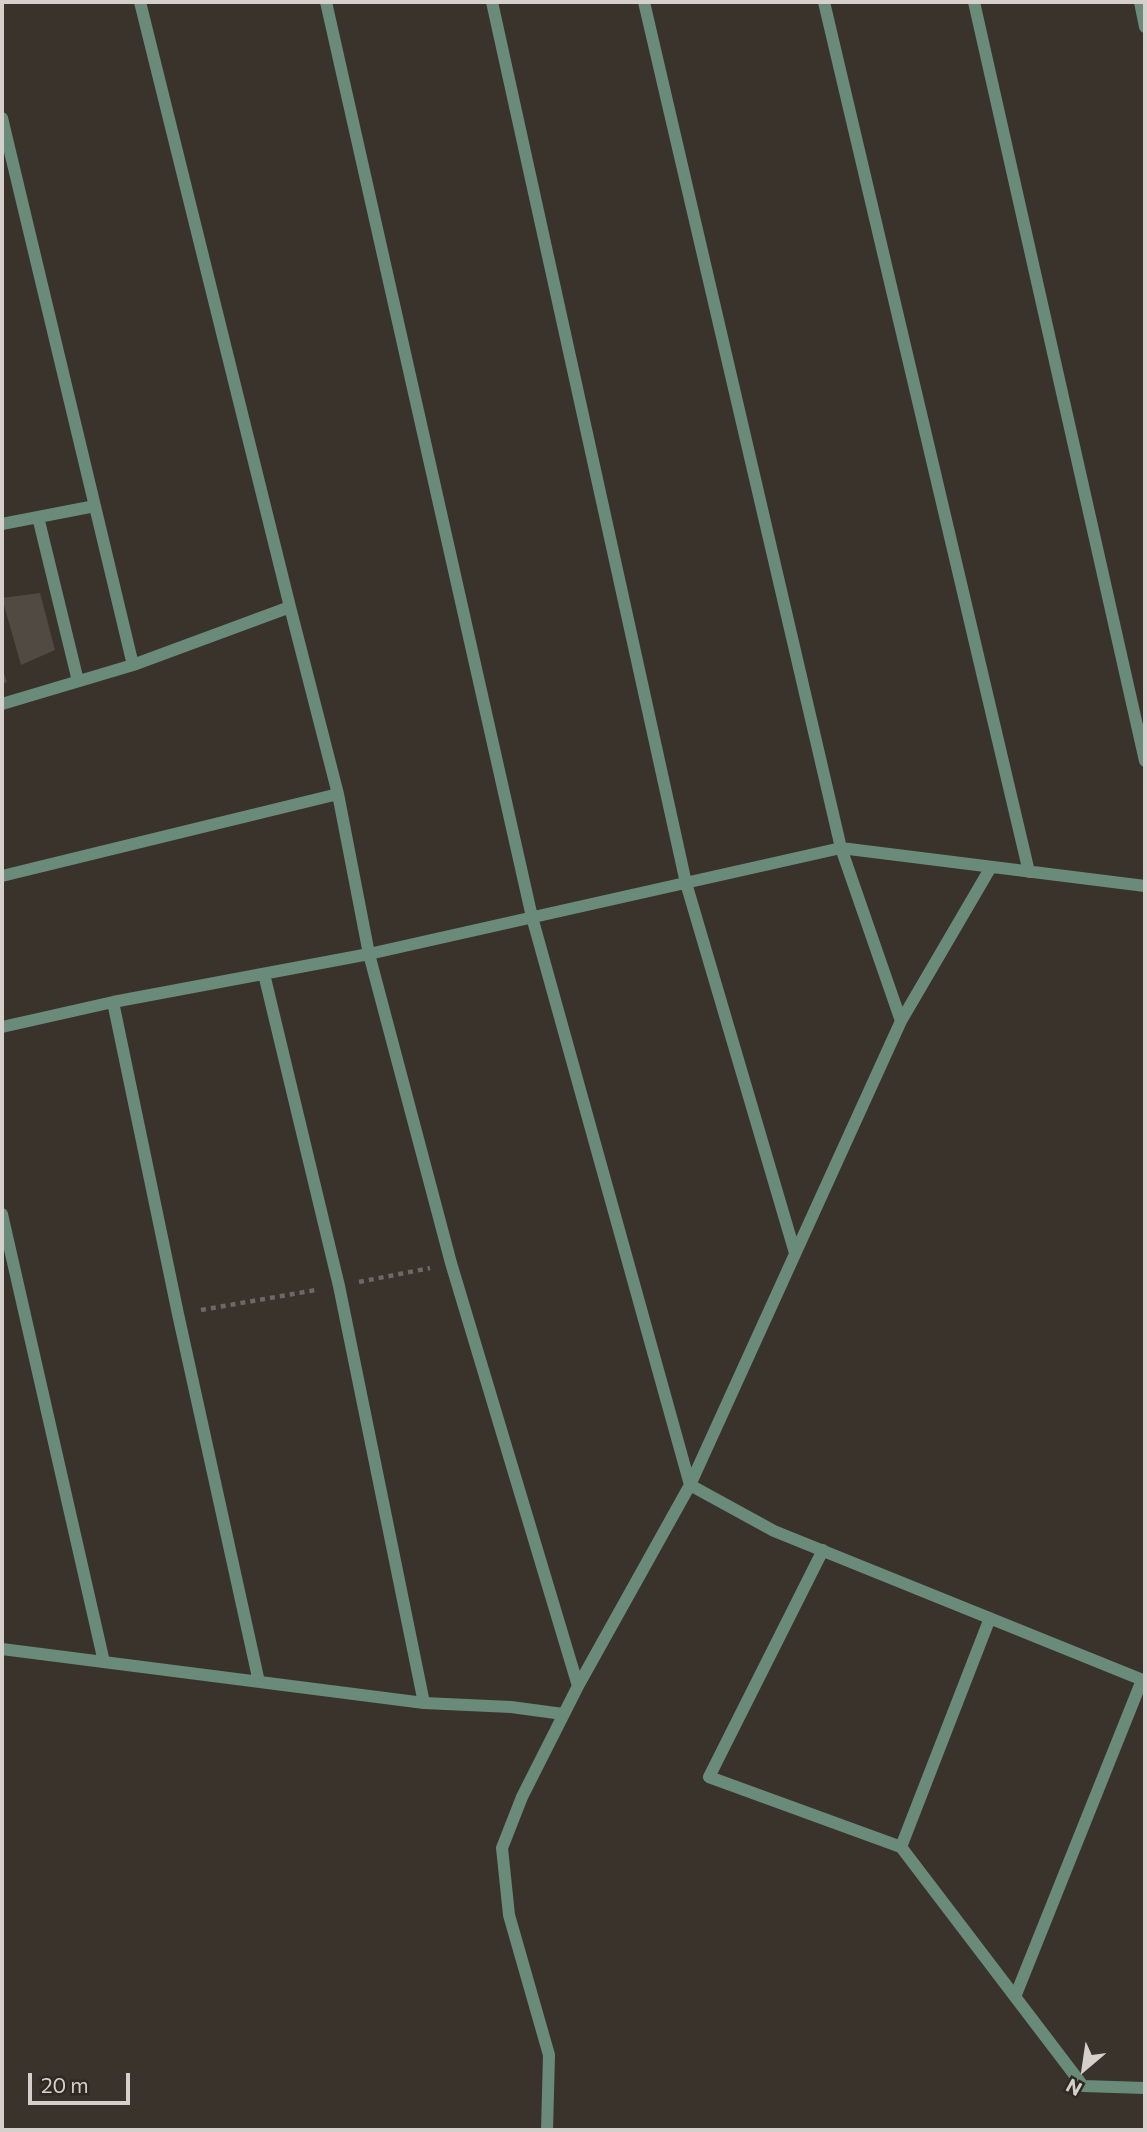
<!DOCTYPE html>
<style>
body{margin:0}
#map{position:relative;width:1147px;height:2132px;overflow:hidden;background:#3a332c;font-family:Commissioner,sans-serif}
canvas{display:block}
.frame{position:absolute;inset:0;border:4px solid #d5d0cc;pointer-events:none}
.north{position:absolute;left:1049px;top:2034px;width:70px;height:70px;-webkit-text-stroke:5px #2f2922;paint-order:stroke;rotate:209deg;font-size:19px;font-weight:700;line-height:28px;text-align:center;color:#d5d0cc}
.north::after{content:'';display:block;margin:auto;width:24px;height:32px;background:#d5d0cc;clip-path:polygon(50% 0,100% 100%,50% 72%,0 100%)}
.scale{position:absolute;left:28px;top:2073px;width:102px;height:32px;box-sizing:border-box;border:4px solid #d5d0cc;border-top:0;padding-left:9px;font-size:21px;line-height:24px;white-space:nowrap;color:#d5d0cc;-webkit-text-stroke:5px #2f2922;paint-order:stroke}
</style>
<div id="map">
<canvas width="1147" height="2132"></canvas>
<div class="frame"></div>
<div class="north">N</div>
<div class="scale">20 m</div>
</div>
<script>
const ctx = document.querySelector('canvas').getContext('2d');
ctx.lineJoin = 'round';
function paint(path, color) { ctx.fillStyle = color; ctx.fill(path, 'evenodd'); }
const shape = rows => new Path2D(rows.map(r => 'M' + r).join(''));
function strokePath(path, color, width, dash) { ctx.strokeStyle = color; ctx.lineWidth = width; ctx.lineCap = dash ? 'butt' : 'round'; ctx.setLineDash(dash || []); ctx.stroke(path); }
const building = shape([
 [40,593,55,650,21,665,2,598],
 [2,667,7,682,2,684]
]);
const path = shape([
 [359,1282,430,1268],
 [201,1310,316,1290]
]);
const minor = shape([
 [326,2,532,917,690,1485,774,1531,1145,1681],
 [492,2,686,883,795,1253],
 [824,2,1029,872],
 [974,2,1145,761],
 [1140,2,1145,27],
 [2,118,133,665],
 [38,517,78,681],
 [2,524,95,506],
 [290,607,338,794,369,954,451,1263,578,1686],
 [2,704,133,665,290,607,140,2],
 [2,876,338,794],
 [264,974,339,1286,424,1703],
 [113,1002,178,1314,259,1682],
 [901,1021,991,867],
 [2,1027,113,1002,369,954,841,848,1145,886],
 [2,1214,104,1662],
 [823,1550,709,1777,901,1847,1083,2086,1145,2088],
 [2,1649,424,1703,511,1707,563,1714],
 [901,1847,990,1618],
 [1015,1997,1142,1680],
 [547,2130,549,2055,509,1915,502,1848,522,1797,578,1686,690,1485,901,1021,841,848,644,2]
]);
paint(building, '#514a42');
strokePath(path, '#6e6862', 4.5, [5, 5]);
strokePath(minor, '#6a8b79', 12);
</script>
